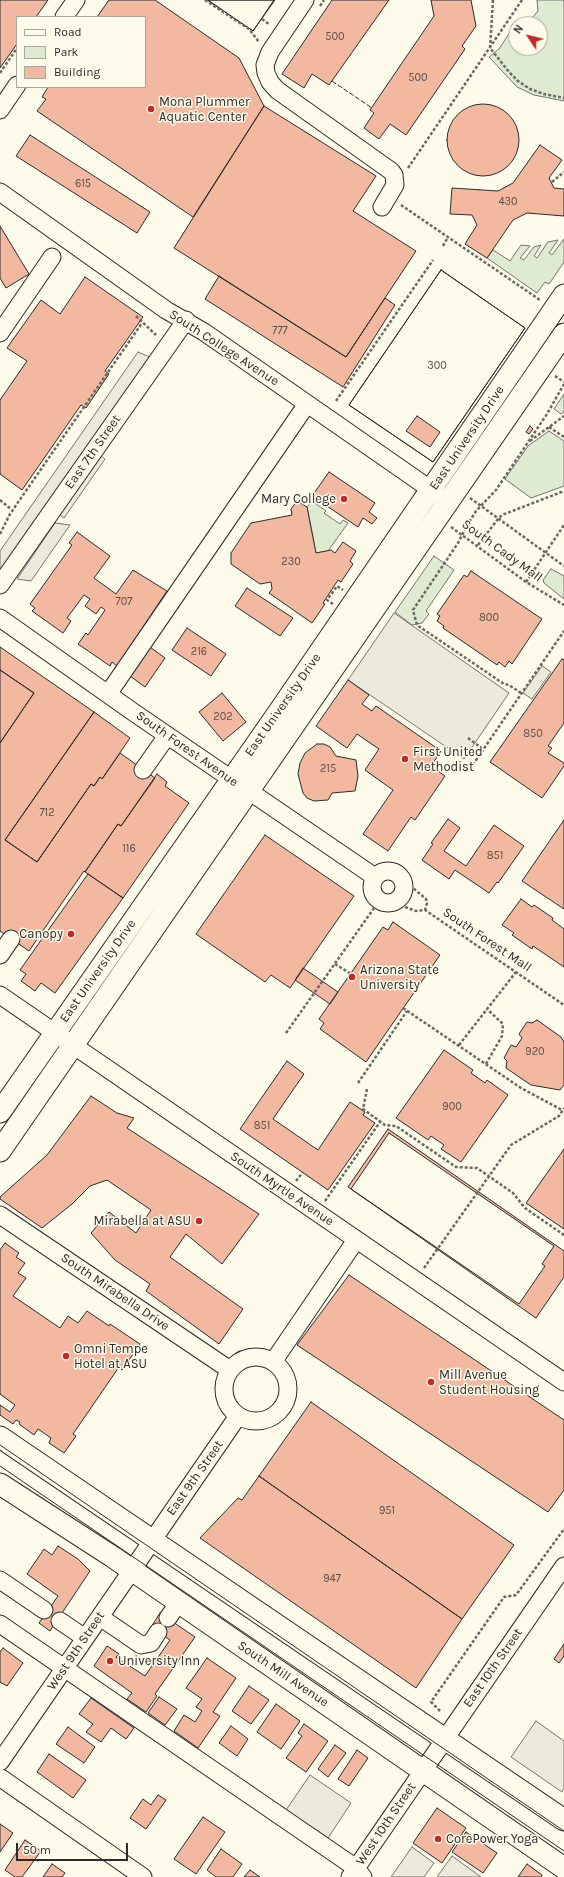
<!DOCTYPE html>
<style>
body{margin:0}
#map{position:relative;width:564px;height:1877px;overflow:hidden;background:#fdfbea;font-family:Karla,sans-serif}
canvas{display:block}
.legend{position:absolute;left:16px;top:16px;width:130px;height:72px;box-sizing:border-box;background:#fdfbea;border:1px solid #a9a89e;margin:0;padding:5px 7px;list-style:none;font-size:12px;color:#2b2b2b}
.legend li{display:flex;align-items:center;gap:8px;height:20px}
.legend b{width:20px;border:1px solid #a9a89e}
.north{position:absolute;left:508px;top:16px;width:40px;height:40px;box-sizing:border-box;background:#fdfbea;border:1px solid #a9a89e;border-radius:50%;rotate:305deg;font-size:11px;font-weight:700;line-height:16px;text-align:center;color:#2b2b2b}
.north::after{content:'';display:block;margin:auto;width:14px;height:18px;background:#c62828;clip-path:polygon(50% 0,100% 100%,50% 72%,0 100%)}
.scale{position:absolute;left:16px;top:1843px;width:112px;height:18px;box-sizing:border-box;border:2px solid #2b2b2b;border-top:0;padding-left:5px;font-size:12px;line-height:14px;white-space:nowrap;color:#2b2b2b;-webkit-text-stroke:3px #fdfbea;paint-order:stroke}
</style>
<div id="map">
<canvas width="564" height="1877"></canvas>
<ul class="legend">
<li><b style="height:5px;background:#fdfbea"></b>Road</li>
<li><b style="height:11px;background:#deebd1"></b>Park</li>
<li><b style="height:11px;background:#f2b8a0"></b>Building</li>
</ul>
<div class="north">N</div>
<div class="scale">50 m</div>
</div>
<script>
const ctx = document.querySelector('canvas').getContext('2d');
ctx.lineJoin = 'round';
function paint(path, color) { ctx.fillStyle = color; ctx.fill(path, 'evenodd'); }
const shape = rows => new Path2D(rows.map(r => 'M' + r).join(''));
function strokePath(path, color, width, dash) { ctx.strokeStyle = color; ctx.lineWidth = width; ctx.lineCap = dash ? 'butt' : 'round'; ctx.setLineDash(dash || []); ctx.stroke(path); }
function drawText(font, color, halo, rows, align = 'center') {
  ctx.font = font + ' Karla,sans-serif'; ctx.lineWidth = 3; ctx.setLineDash([]); ctx.textBaseline = 'middle'; ctx.strokeStyle = halo; ctx.fillStyle = color; for (const [text, x, y, turn = 0] of rows) {
    ctx.save(); ctx.translate(x, y); ctx.rotate((+turn || 0) * Math.PI / 180); ctx.textAlign = isNaN(turn) ? turn : align; if (halo) ctx.strokeText(text, 0, 0); ctx.fillText(text, 0, 0); ctx.restore();
  }
}
const green = shape([
 [537,0,564,0,564,101,534,95,517,87,489,57,499,49,514,26,516,26,516,48,540,48,540,24,527,24,538,11,537,0],
 [564,239,564,262,549,284,545,282,537,293,487,258,493,250,510,261,521,245,530,246,520,258,524,260,534,247,541,245,534,256,537,258,548,242,558,240,549,253,552,255,564,239],
 [564,394,564,412,561,414,554,409,564,394],
 [549,431,564,441,564,486,531,498,505,479,528,446,549,431],
 [312,501,326,511,324,513,340,524,343,520,348,523,328,551,316,553,307,507,312,501],
 [434,556,454,570,426,611,429,614,422,623,412,625,395,612,434,556],
 [551,569,564,576,564,599,544,583,543,580,551,569]
]);
const parking = shape([
 [138,352,150,357,1,569,0,569,0,551,138,352],
 [101,456,105,459,64,518,60,515,101,456],
 [55,523,70,525,31,581,17,579,55,523],
 [394,613,509,693,464,759,348,680,394,613],
 [542,666,551,672,532,699,523,693,542,666],
 [536,1721,564,1741,564,1788,562,1792,511,1757,536,1721],
 [310,1775,351,1803,328,1838,286,1810,310,1775],
 [412,1847,434,1863,424,1877,391,1877,412,1847],
 [452,1856,481,1877,437,1877,452,1856]
]);
const building = shape([
 [0,0,48,0,36,17,17,17,17,44,0,68,0,0],
 [109,0,155,0,239,58,264,106,193,217,37,111,46,99,42,97,48,87,145,87,145,17,97,17,109,0],
 [207,0,275,0,253,31,207,0],
 [208,0,274,0,253,31,208,0],
 [332,0,389,0,329,85,312,74,304,88,282,74,332,0],
 [431,0,471,0,476,26,462,46,465,49,406,135,390,124,379,139,364,128,374,113,370,110,434,16,431,0],
 '447 140a36 36 0 1 1 72 0a36 36 0 1 1-72 0Z',
 [264,106,376,176,353,211,416,251,346,357,174,248,264,106],
 [30,135,150,212,137,233,16,156,30,135],
 [540,145,562,160,549,178,554,188,564,189,564,216,527,213,513,220,487,258,465,244,477,225,472,215,450,214,452,188,498,191,513,183,540,145],
 [0,226,29,274,6,288,0,278,0,226],
 [441,270,525,328,433,462,349,405,441,270],
 [417,416,440,432,430,447,406,431,417,416],
 [441,270,525,328,433,462,349,405,441,270],
 [219,276,346,357,385,298,395,305,343,387,205,299,219,276],
 [85,277,143,317,105,371,109,374,86,408,81,405,22,490,0,474,0,400,27,361,7,348,41,300,60,314,85,277],
 [530,426,533,429,529,434,526,432,530,426],
 [329,472,375,503,369,512,377,518,372,524,363,518,358,527,312,496,329,472],
 [297,501,307,507,316,553,331,550,335,553,343,542,356,551,350,561,353,564,341,582,338,580,323,603,325,604,312,623,269,593,272,589,271,582,260,584,231,564,231,553,251,523,292,515,291,509,297,501],
 [77,532,110,556,94,578,116,594,133,570,167,591,117,666,112,662,110,666,78,644,86,633,88,635,105,610,101,607,96,614,85,606,90,599,84,595,67,618,71,621,63,633,32,611,35,608,30,604,72,545,69,543,77,532],
 [471,571,542,619,512,664,509,661,505,667,499,662,497,665,443,628,444,626,437,621,440,616,437,614,464,575,467,577,471,571],
 [247,588,293,618,280,636,235,606,247,588],
 [187,628,226,654,211,676,172,650,187,628],
 [0,647,94,712,5,840,37,862,91,784,94,786,100,777,102,779,120,753,155,778,121,826,118,824,85,872,84,871,29,951,0,931,0,743,34,693,0,670,0,647],
 [150,647,165,658,145,687,130,676,150,647],
 [562,659,564,660,564,723,548,746,552,748,548,753,564,763,564,766,542,798,490,762,562,659],
 [0,670,34,693,0,743,0,670],
 [348,680,369,695,362,704,372,711,376,706,441,751,431,766,445,776,415,820,411,817,388,851,363,834,393,790,365,770,379,749,357,734,347,748,316,726,348,680],
 [222,693,246,722,223,741,199,712,222,693],
 [94,712,130,738,102,779,100,777,94,786,91,784,37,862,5,840,94,712],
 [317,744,324,744,330,747,336,756,356,760,358,776,355,791,332,793,328,800,314,801,307,798,303,793,298,774,300,763,305,753,317,744],
 [157,774,167,782,165,786,189,803,123,898,85,872,118,824,121,826,157,774],
 [448,819,460,828,444,851,466,866,494,825,524,846,498,883,497,882,489,893,455,870,449,879,422,860,433,844,431,843,448,819],
 [564,820,564,909,522,881,564,820],
 [265,835,354,896,290,988,271,975,265,982,196,934,265,835],
 [88,874,123,898,55,993,41,983,35,991,21,981,26,974,20,970,88,874],
 [521,899,532,907,534,905,553,918,552,920,564,929,564,967,533,946,532,949,512,935,514,933,502,925,521,899],
 [393,922,440,955,366,1062,320,1029,324,1023,319,1019,383,927,388,930,393,922],
 [303,968,338,992,330,1004,295,980,303,968],
 [537,1020,561,1037,564,1042,564,1085,560,1090,531,1085,506,1068,507,1061,504,1058,511,1045,516,1047,522,1038,519,1034,527,1022,532,1023,537,1020],
 [444,1050,473,1070,471,1073,485,1083,487,1080,508,1095,461,1162,441,1149,444,1145,431,1136,428,1140,396,1118,444,1050],
 [287,1061,304,1074,273,1119,318,1150,350,1102,365,1112,363,1115,375,1123,328,1190,240,1129,287,1061],
 [91,1096,117,1113,134,1118,127,1128,259,1214,222,1264,186,1234,170,1257,243,1309,219,1344,146,1291,150,1284,115,1260,91,1233,109,1212,136,1233,151,1210,107,1180,90,1186,72,1204,42,1228,0,1199,0,1197,47,1155,91,1096],
 [388,1129,564,1251,564,1277,536,1318,348,1187,388,1129],
 [389,1133,554,1246,542,1264,545,1266,519,1304,351,1189,389,1133],
 [564,1149,564,1229,526,1203,564,1149],
 [5,1243,19,1253,16,1257,25,1263,18,1273,26,1278,13,1296,60,1328,68,1316,78,1323,87,1311,109,1326,110,1324,140,1344,122,1370,119,1367,73,1434,76,1436,64,1453,49,1443,51,1438,38,1429,34,1435,19,1424,20,1422,16,1420,13,1424,0,1415,0,1405,10,1412,15,1405,0,1394,0,1250,5,1243],
 [349,1275,564,1420,564,1490,548,1512,297,1345,349,1275],
 [311,1402,514,1545,462,1619,259,1476,311,1402],
 [259,1476,462,1619,416,1688,200,1538,238,1498,242,1500,259,1476],
 [58,1546,78,1559,90,1571,50,1631,39,1623,58,1596,27,1574,44,1549,52,1555,58,1546],
 [160,1613,195,1637,155,1694,157,1696,146,1712,127,1699,132,1693,94,1666,107,1646,119,1654,116,1657,145,1676,170,1640,151,1627,160,1613],
 [564,1644,564,1656,559,1663,554,1659,564,1644],
 [3,1648,23,1663,7,1686,0,1682,0,1652,3,1648],
 [207,1658,236,1678,213,1712,220,1716,198,1748,174,1731,184,1715,195,1722,202,1711,196,1707,202,1699,186,1688,207,1658],
 [249,1686,269,1700,251,1724,232,1711,249,1686],
 [159,1697,177,1709,165,1725,148,1713,159,1697],
 [91,1698,134,1728,126,1739,111,1728,101,1742,86,1732,93,1724,79,1714,91,1698],
 [276,1704,300,1721,281,1749,257,1732,276,1704],
 [304,1724,328,1741,306,1772,286,1758,302,1736,298,1733,304,1724],
 [231,1726,248,1739,237,1756,219,1743,231,1726],
 [68,1727,95,1747,84,1763,56,1744,68,1727],
 [335,1745,346,1753,328,1777,318,1769,335,1745],
 [357,1750,368,1758,349,1786,338,1779,357,1750],
 [49,1754,86,1780,73,1798,37,1772,49,1754],
 [158,1795,166,1800,146,1829,130,1818,143,1799,151,1805,158,1795],
 [437,1808,466,1828,442,1863,413,1843,437,1808],
 [203,1817,225,1832,196,1874,174,1859,203,1817],
 [0,1824,13,1833,0,1852,0,1824],
 [466,1832,497,1853,483,1873,452,1852,466,1832],
 [25,1840,41,1851,22,1877,15,1877,5,1870,25,1840],
 [221,1849,242,1864,233,1877,216,1877,207,1870,221,1849],
 [52,1864,65,1873,62,1877,43,1877,52,1864],
 [527,1864,542,1875,541,1877,518,1877,527,1864],
 [250,1870,260,1877,244,1877,250,1870]
]);
const path = shape([
 [205,0,249,29,259,42],
 [493,0,490,48,509,72,518,81,530,89,544,94,564,98],
 [320,6,324,0],
 [262,19,270,25],
 [0,73,17,48],
 [408,168,522,0],
 [552,182,564,172],
 [401,205,540,300],
 [443,246,448,237],
 [136,316,156,335],
 [555,376,564,382],
 [336,401,433,260],
 [549,427,564,437],
 [530,441,564,416],
 [470,498,564,566],
 [0,500,12,510],
 [451,527,526,582,564,605],
 [0,534,10,514,142,323],
 [478,545,498,519,502,515,564,491],
 [526,582,564,525],
 [333,604,327,600,337,586,343,590],
 [521,693,509,685,504,684,417,625,413,610,458,543,465,529,476,511,496,490,547,414,564,384],
 [468,738,483,749],
 [470,769,564,631],
 [404,887,413,888,426,899,427,903,425,910],
 [398,900,405,907,416,911,425,910,564,1005],
 [335,964,351,974],
 [403,1008,521,1088,562,1110],
 [286,1033,379,901],
 [459,1045,516,972],
 [486,1064,502,1036,503,1024,487,1009],
 [358,1083,407,1011],
 [367,1089,363,1109,385,1125,396,1126,456,1167,477,1168,513,1193,525,1208,564,1235],
 [296,1181,303,1172],
 [325,1201,380,1122],
 [424,1268,511,1145,559,1116,564,1108],
 [440,1711,431,1702,504,1597,516,1595,564,1529]
]);
const minor = shape([
 [305,0,270,52,265,65,266,73,270,82,277,90,391,171,394,175,395,185,382,207],
 [64,17,76,0],
 [0,110,17,85],
 [0,192,166,310,204,332,440,496],
 [0,333,52,257],
 [0,585,186,320],
 [0,618,136,714,375,877],
 [108,694,307,404],
 [143,770,167,736],
 '372 887a16 16 0 1 1 32 0a16 16 0 1 1-32 0Z',
 [0,955,11,939],
 [0,995,564,1382],
 [0,1215,230,1370],
 '224 1389a32 32 0 1 1 64 0a32 32 0 1 1-64 0Z',
 [273,1362,356,1240],
 [0,1580,44,1610],
 [100,1617,141,1645,151,1643,158,1632],
 [168,1618,179,1602],
 [60,1621,85,1638],
 [0,1624,356,1868,363,1877],
 [0,1762,238,1416],
 [1,1778,143,1877],
 [350,1877,564,1566]
]);
const major = shape([
 [0,1112,278,713,564,295],
 [0,1151,564,334],
 [0,1437,564,1820],
 [0,1484,113,1557,564,1868]
]);
const tram = shape([
 [0,1445,564,1831],
 [0,1466,564,1851]
]);
const fence = shape([
 [332,81,372,108]
]);
const markers = [
 [151,109,4,"#c62828"],
 [344,499,4,"#c62828"],
 [405,759,4,"#c62828"],
 [71,934,4,"#c62828"],
 [352,977,4,"#c62828"],
 [199,1221,4,"#c62828"],
 [66,1356,4,"#c62828"],
 [431,1382,4,"#c62828"],
 [110,1661,4,"#c62828"],
 [438,1839,4,"#c62828"]
];
const numberNames = [
 ["500",335,37],
 ["500",418,78],
 ["615",83,184],
 ["430",508,202],
 ["777",280,331],
 ["300",437,366],
 ["230",291,562],
 ["707",124,602],
 ["800",489,618],
 ["216",199,652],
 ["202",223,717],
 ["850",533,734],
 ["215",328,769],
 ["712",47,813],
 ["116",129,849],
 ["851",495,856],
 ["920",535,1052],
 ["900",452,1107],
 ["851",262,1126],
 ["951",387,1511],
 ["947",332,1579]
];
const poiNames = [
 ["Mona Plummer",159,102],
 ["Aquatic Center",159,117],
 ["Mary College",336,499,"right"],
 ["First United",413,752],
 ["Methodist",413,767],
 ["Canopy",63,934,"right"],
 ["Arizona State",360,970],
 ["University",360,985],
 ["Mirabella at ASU",191,1221,"right"],
 ["Omni Tempe",74,1349],
 ["Hotel at ASU",74,1364],
 ["Mill Avenue",439,1375],
 ["Student Housing",439,1390],
 ["University Inn",118,1661],
 ["CorePower Yoga",446,1839]
];
const streetNames = [
 ["South College Avenue",224,348,33],
 ["East University Drive",467,438,-56],
 ["East 7th Street",93,452,-55],
 ["South Cady Mall",502,551,36],
 ["East University Drive",283,705,-55],
 ["South Forest Avenue",187,749,35],
 ["South Forest Mall",487,940,34],
 ["East University Drive",98,971,-55],
 ["South Myrtle Avenue",282,1189,34],
 ["South Mirabella Drive",115,1292,34],
 ["East 9th Street",195,1478,-55],
 ["West 9th Street",76,1651,-56],
 ["East 10th Street",493,1668,-55],
 ["South Mill Avenue",283,1674,34],
 ["West 10th Street",386,1824,-56]
];
paint(green, '#deebd1');
strokePath(green, '#74746e', 1);
paint(parking, '#eceadb');
strokePath(parking, '#74746e', 1);
paint(building, '#f2b8a0');
strokePath(building, '#2b2b2b', 1);
strokePath(minor, '#2b2b2b', 19);
strokePath(major, '#2b2b2b', 23);
strokePath(path, '#6a6964', 2.5, [3, 2]);
strokePath(minor, '#fdfbea', 17);
strokePath(major, '#fdfbea', 21);
strokePath(tram, '#2b2b2b', 1);
strokePath(fence, '#2b2b2b', 1, [5, 2]);
for (const [x, y, r, color] of markers) { const dot = new Path2D(); dot.arc(x, y, r, 0, 2 * Math.PI); ctx.fillStyle = color; ctx.fill(dot); strokePath(dot, '#fdfbea', 1.5); }
drawText('11px', '#5d4e48', null, numberNames);
drawText('13px', '#2b2b2b', '#fdfbea', poiNames, 'left');
drawText('13px', '#2b2b2b', '#fdfbea', streetNames);
</script>
